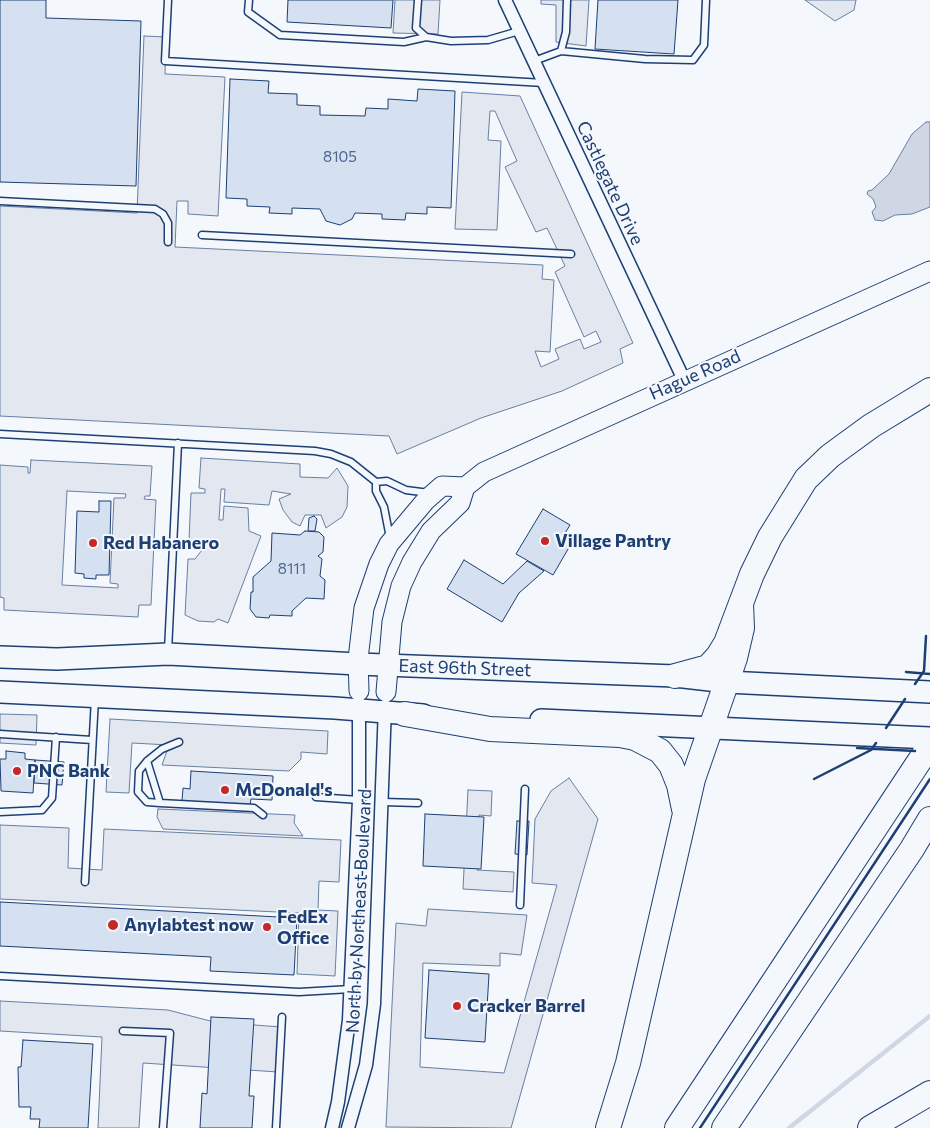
<!DOCTYPE html>
<style>
body{margin:0}
canvas{display:block;background:#f4f7fb}
</style>
<canvas width="930" height="1128"></canvas>
<script>
const ctx = document.querySelector('canvas').getContext('2d');
ctx.lineJoin = 'round';
function paint(path, color) { ctx.fillStyle = color; ctx.fill(path, 'evenodd'); }
const shape = rows => new Path2D(rows.map(r => 'M' + r).join(''));
function strokePath(path, color, width, dash) { ctx.strokeStyle = color; ctx.lineWidth = width; ctx.lineCap = dash ? 'butt' : 'round'; ctx.setLineDash(dash || []); ctx.stroke(path); }
function drawText(font, color, halo, rows, align = 'center') {
  ctx.font = font + ' Commissioner,sans-serif'; ctx.lineWidth = 4; ctx.setLineDash([]); ctx.textBaseline = 'middle'; ctx.strokeStyle = halo; ctx.fillStyle = color; for (const [text, x, y, turn = 0] of rows) {
    ctx.save(); ctx.translate(x, y); ctx.rotate((+turn || 0) * Math.PI / 180); ctx.textAlign = isNaN(turn) ? turn : align; if (halo) ctx.strokeText(text, 0, 0); ctx.fillText(text, 0, 0); ctx.restore();
  }
}
const parking = shape([
 [395,0,440,0,438,34,393,33,395,0],
 [541,0,589,0,586,46,556,42,556,5,541,4,541,0],
 [805,0,856,0,854,10,835,21,805,0],
 [144,36,166,37,165,74,225,77,218,216,188,214,188,201,177,201,175,247,543,265,542,279,554,280,550,352,535,351,541,367,559,359,555,349,580,339,584,349,601,342,596,331,584,337,555,272,565,266,547,228,536,232,505,167,517,161,495,111,490,111,488,140,501,141,497,230,455,229,462,92,520,96,633,343,620,349,623,363,562,391,481,418,397,454,389,436,0,416,0,206,137,213,144,36],
 [201,458,300,464,300,477,328,478,337,468,348,486,347,507,342,517,326,528,321,515,305,515,300,526,292,522,283,510,279,499,291,494,272,491,269,505,224,502,225,489,221,489,219,520,223,520,224,506,248,508,249,531,261,536,228,623,218,619,214,622,198,621,185,615,188,559,195,559,202,550,197,541,189,541,191,493,205,493,205,489,199,488,201,458],
 [31,460,152,466,150,496,145,496,144,499,156,500,151,605,139,605,138,617,4,610,4,598,0,597,0,465,28,467,28,473,30,473,31,460],
 [67,491,126,494,125,498,114,498,110,583,118,584,118,588,62,585,67,491],
 [0,714,37,715,36,745,0,743,0,714],
 [110,719,328,731,327,754,301,752,301,759,289,771,162,765,169,745,132,743,129,793,106,792,110,719],
 [569,778,598,819,511,1128,386,1127,396,923,426,926,428,909,527,915,521,955,500,953,500,966,423,963,420,1067,504,1073,557,885,532,883,535,819,551,791,569,778],
 [468,790,492,791,491,816,479,815,477,870,514,872,513,892,463,889,468,790],
 [158,809,295,815,294,823,303,836,163,829,157,817,158,809],
 [0,825,69,828,68,868,102,870,104,829,341,840,339,882,319,881,318,910,338,911,335,976,297,974,299,913,0,899,0,825],
 [0,1001,168,1010,214,1022,281,1027,278,1072,143,1063,139,1128,98,1128,102,1037,0,1031,0,1001]
]);
const water = shape([
 [926,122,930,122,930,207,912,214,895,215,883,221,875,220,872,212,876,207,875,204,873,199,867,194,868,191,872,190,889,174,912,134,926,122]
]);
const stream = shape([
 [789,1128,930,1016]
]);
const building = shape([
 [0,0,46,0,46,18,141,21,136,186,0,182,0,0],
 [288,0,393,0,391,28,287,22,288,0],
 [598,0,678,0,674,54,595,49,598,0],
 [230,79,269,81,268,93,297,94,297,105,320,106,320,115,365,116,366,108,388,109,388,99,417,101,418,89,455,91,451,208,427,207,427,214,406,213,405,220,382,219,382,214,355,213,352,219,340,225,326,221,320,209,292,208,292,214,269,213,270,207,247,206,247,199,226,198,230,79],
 [99,501,111,501,109,575,96,575,96,579,84,578,84,574,75,573,77,511,99,512,99,501],
 [543,509,570,525,562,538,571,544,553,575,516,554,543,509],
 [314,516,317,519,315,531,308,531,309,518,314,516],
 [305,531,319,532,324,537,323,552,318,556,322,559,320,576,325,580,324,599,306,598,292,611,292,616,270,615,269,618,256,617,250,609,251,592,253,592,253,577,271,561,272,533,300,535,305,531],
 [464,560,503,584,527,561,544,571,519,593,502,622,447,589,464,560],
 [6,751,25,753,25,759,35,760,33,793,1,791,0,759,6,759,6,751],
 [35,760,64,762,62,785,34,783,35,760],
 [191,771,273,776,272,800,251,799,250,805,182,801,183,788,190,789,191,771],
 [425,814,484,817,481,869,423,866,425,814],
 [517,821,529,821,527,855,515,854,517,821],
 [0,902,297,918,294,975,210,971,211,957,0,946,0,902],
 [429,970,489,974,485,1042,425,1038,429,970],
 [211,1017,254,1019,249,1096,254,1096,252,1128,200,1128,202,1093,207,1094,211,1017],
 [23,1040,93,1044,88,1128,39,1128,40,1119,30,1119,31,1107,19,1107,18,1067,21,1067,23,1040]
]);
const lane = shape([
 [168,0,165,61,544,83],
 [249,0,248,12,280,35,404,42,426,37],
 [418,0,416,28,426,37,451,41,488,40,519,31],
 [561,51,566,32,567,0],
 [534,61,561,51,645,59,693,60,704,45,706,0],
 [0,201,155,209,163,214,168,223,168,242],
 [202,235,571,254],
 [0,434,315,451,331,454,351,462,376,482,376,491,384,507,390,538],
 [376,482,387,481,406,490,429,493],
 [168,651,178,443],
 [0,734,92,740],
 [179,742,162,749,147,761,160,803,254,808,263,815],
 [147,761,139,771,138,792,147,802,160,803],
 [316,797,359,800],
 [383,802,418,803],
 [0,812,42,810,52,798,56,737],
 [85,882,95,698],
 [520,905,525,789],
 [0,976,299,992,351,989],
 [123,1031,170,1033,163,1128],
 [276,1128,282,1017]
]);
const street = shape([
 [505,0,684,380],
 [332,1128,338,1102,349,1020,359,800,359,703],
 [348,1128,366,1065,374,1004,385,706]
]);
const secondary = shape([
 [359,691,358,659,364,608,379,564,389,544,426,500,442,486,465,487],
 [386,692,392,622,401,586,412,562,431,531,460,503,465,487,484,472,930,271]
]);
const primary = shape([
 [0,657,57,659,168,654,358,664,675,676,727,682,930,692],
 [0,692,335,708,423,715],
 [541,720,930,738]
]);
const highway = shape([
 [675,676,708,667,718,656,726,643,752,574,770,537,806,479,830,456,871,426,930,390],
 [405,714,490,729,620,735,635,738,660,751,671,765,679,785,684,809],
 [608,1128,628,1063,693,779,735,658,742,628,741,603],
 [677,1128,930,745],
 [724,1128,912,849,930,819],
 [870,1128,930,1093]
]);
const wall = shape([
 [906,672,930,674],
 [915,684,924,671,926,636],
 [886,728,905,699],
 [857,748,915,751],
 [814,779,871,750,876,743],
 [700,1128,930,779]
]);
const markers = [
 [545,541,5,"#c62828"],
 [93,543,5,"#c62828"],
 [17,771,5,"#c62828"],
 [225,790,5,"#c62828"],
 [113,925,6,"#c62828"],
 [267,927,5,"#c62828"],
 [457,1006,5,"#c62828"]
];
const numberNames = [
 ["8105",340,157],
 ["8111",292,569]
];
const streetNames = [
 ["Castlegate Drive",610,183,65],
 ["Hague Road",695,375,-24],
 ["East 96th Street",465,668,2],
 ["North by Northeast Boulevard",359,911,-87]
];
const poiNames = [
 ["Village Pantry",555,541],
 ["Red Habanero",103,543],
 ["PNC Bank",27,771],
 ["McDonald's",235,790],
 ["FedEx",277,917],
 ["Office",277,938],
 ["Anylabtest now",124,925],
 ["Cracker Barrel",467,1006]
];
paint(parking, '#e3e8f0');
strokePath(parking, '#687fa3', 1);
paint(water, '#cfd7e4');
strokePath(water, '#687fa3', 1);
strokePath(stream, '#cfd7e4', 4.5);
paint(building, '#d5e0f0');
strokePath(building, '#1d3f73', 1);
strokePath(lane, '#1d3f73', 9);
strokePath(street, '#1d3f73', 15);
strokePath(secondary, '#1d3f73', 21);
strokePath(primary, '#1d3f73', 24);
strokePath(highway, '#1d3f73', 26);
strokePath(lane, '#f4f7fb', 6);
strokePath(street, '#f4f7fb', 12);
strokePath(secondary, '#f4f7fb', 19);
strokePath(primary, '#f4f7fb', 21);
strokePath(highway, '#f4f7fb', 24);
strokePath(wall, '#1d3f73', 2.5);
for (const [x, y, r, color] of markers) { const dot = new Path2D(); dot.arc(x, y, r, 0, 2 * Math.PI); ctx.fillStyle = color; ctx.fill(dot); strokePath(dot, '#f4f7fb', 2); }
drawText('15px', '#4b6792', null, numberNames);
drawText('18px', '#1d3f73', '#f4f7fb', streetNames);
drawText('bold 18px', '#1d3f73', '#f4f7fb', poiNames, 'left');
</script>
